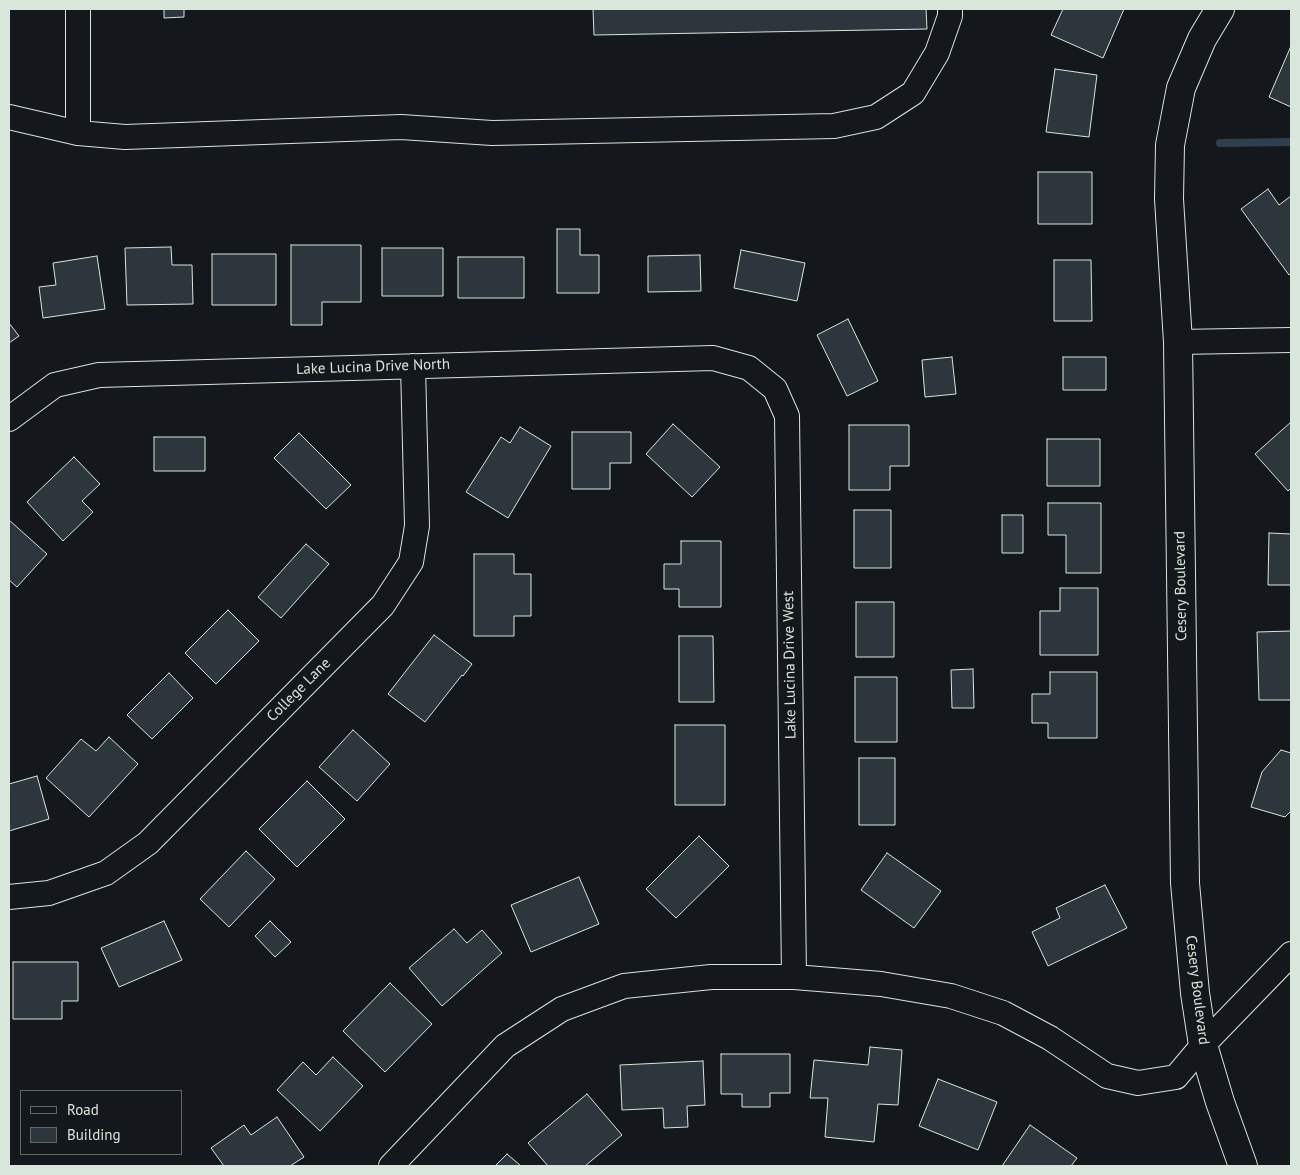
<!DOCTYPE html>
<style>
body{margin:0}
#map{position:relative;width:1300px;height:1175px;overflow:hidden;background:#14181c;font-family:"PT Sans",sans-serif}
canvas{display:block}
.frame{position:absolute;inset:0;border:10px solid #d8e6dc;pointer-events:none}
.legend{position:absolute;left:20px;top:1090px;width:162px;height:65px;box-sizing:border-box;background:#14181c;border:1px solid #626a69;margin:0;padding:6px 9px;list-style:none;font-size:15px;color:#d8e6dc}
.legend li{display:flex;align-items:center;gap:10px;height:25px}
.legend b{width:25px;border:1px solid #626a69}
</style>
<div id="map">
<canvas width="1300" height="1175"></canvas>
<div class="frame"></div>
<ul class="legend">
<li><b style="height:6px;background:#14181c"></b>Road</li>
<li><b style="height:14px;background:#2c363c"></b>Building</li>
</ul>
</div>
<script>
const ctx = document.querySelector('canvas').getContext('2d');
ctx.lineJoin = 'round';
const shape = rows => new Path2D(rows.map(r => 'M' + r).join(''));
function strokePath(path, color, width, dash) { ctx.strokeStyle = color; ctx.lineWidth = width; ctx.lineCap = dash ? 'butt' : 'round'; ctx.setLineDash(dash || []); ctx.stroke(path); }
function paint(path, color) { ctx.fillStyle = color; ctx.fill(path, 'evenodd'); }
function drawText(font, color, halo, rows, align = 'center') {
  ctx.font = font + ' "PT Sans",sans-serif'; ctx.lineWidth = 4; ctx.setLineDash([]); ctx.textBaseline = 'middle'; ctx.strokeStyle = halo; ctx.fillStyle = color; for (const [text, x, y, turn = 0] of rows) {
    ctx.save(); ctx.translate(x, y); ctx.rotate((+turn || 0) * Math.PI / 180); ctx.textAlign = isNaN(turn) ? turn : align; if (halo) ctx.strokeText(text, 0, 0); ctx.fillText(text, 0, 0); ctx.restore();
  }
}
const stream = shape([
 [1220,143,1291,142]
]);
const building = shape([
 [164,9,184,9,184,17,164,18,164,9],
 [593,9,926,9,927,29,594,35,593,9],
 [1063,9,1124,9,1103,58,1051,35,1063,9],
 [1291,46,1291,107,1269,97,1291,46],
 [1055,69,1097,75,1089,137,1046,132,1055,69],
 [1038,172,1092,172,1092,224,1038,224,1038,172],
 [1268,189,1279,205,1291,196,1291,273,1289,275,1241,209,1268,189],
 [557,229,580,229,580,255,599,255,599,293,557,293,557,229],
 [291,245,361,245,361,302,322,302,322,325,291,325,291,245],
 [171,247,172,265,192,265,193,304,127,305,125,248,171,247],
 [382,248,443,248,443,296,382,296,382,248],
 [741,250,805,263,797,301,734,288,741,250],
 [212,254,276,254,276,305,212,305,212,254],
 [700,255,701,291,648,292,648,256,700,255],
 [97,256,105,309,43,318,39,287,56,285,53,263,97,256],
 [458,257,524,257,524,298,458,298,458,257],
 [1054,260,1091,260,1092,321,1054,321,1054,260],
 [848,319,878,381,847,396,817,335,848,319],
 [9,323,19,336,9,343,9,323],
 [952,357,956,394,925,397,922,360,952,357],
 [1063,357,1106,357,1106,390,1063,390,1063,357],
 [1291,422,1291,488,1288,491,1255,454,1291,422],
 [673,424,720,467,692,497,646,454,673,424],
 [849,425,909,425,909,466,890,466,890,490,849,490,849,425],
 [520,427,551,446,508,518,466,492,501,437,510,443,520,427],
 [572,432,631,432,631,463,610,463,610,489,572,489,572,432],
 [299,433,351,485,326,509,274,458,299,433],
 [154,437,205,437,205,471,154,471,154,437],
 [1047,439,1100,439,1100,486,1047,486,1047,439],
 [74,457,100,484,82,501,93,512,63,541,27,502,74,457],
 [1048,503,1101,503,1101,573,1066,573,1066,535,1048,535,1048,503],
 [854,510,891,510,891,568,854,568,854,510],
 [1002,515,1023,515,1023,553,1002,553,1002,515],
 [9,520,47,554,17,587,9,580,9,520],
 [1269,533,1291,534,1291,585,1268,585,1269,533],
 [681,541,721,541,721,607,679,607,679,589,664,589,664,564,681,564,681,541],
 [306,544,329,564,281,618,258,597,306,544],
 [474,554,514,554,514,574,531,574,531,616,514,616,514,636,474,636,474,554],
 [1060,588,1098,588,1098,655,1040,655,1040,611,1060,611,1060,588],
 [856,602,894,602,894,657,856,657,856,602],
 [228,610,259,641,216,684,185,653,228,610],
 [1291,631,1291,700,1259,700,1257,632,1291,631],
 [434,635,472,664,463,676,462,675,425,722,388,694,434,635],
 [679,636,713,636,714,702,679,702,679,636],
 [973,669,974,708,952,708,951,670,973,669],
 [1050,672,1097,672,1097,738,1048,738,1048,723,1032,723,1032,694,1050,694,1050,672],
 [169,673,193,698,152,739,127,715,169,673],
 [855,677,897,677,897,742,855,742,855,677],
 [675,725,725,725,725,805,675,805,675,725],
 [353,730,390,764,357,801,319,767,353,730],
 [109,737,138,764,89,817,46,778,81,739,96,751,109,737],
 [1281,750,1291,753,1291,811,1285,817,1251,807,1262,772,1281,750],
 [859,758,895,758,895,825,859,825,859,758],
 [37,776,49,819,9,831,9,784,37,776],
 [307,781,345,819,297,867,259,829,307,781],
 [699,836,729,866,676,918,646,889,699,836],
 [246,851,275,879,229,927,200,899,246,851],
 [887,853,941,891,914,928,861,890,887,853],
 [579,877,599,924,531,952,511,905,579,877],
 [1105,885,1127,928,1048,966,1032,932,1060,918,1056,908,1105,885],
 [164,921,182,960,119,987,101,948,164,921],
 [270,921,291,942,275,957,255,936,270,921],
 [454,929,467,943,482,930,502,953,442,1006,409,968,454,929],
 [13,962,78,962,78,1001,62,1001,62,1019,13,1019,13,962],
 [390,983,432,1024,385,1072,343,1031,390,983],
 [870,1047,902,1050,898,1105,878,1104,874,1142,825,1137,828,1098,810,1098,814,1060,868,1065,870,1047],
 [721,1054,790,1054,790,1093,770,1093,770,1107,742,1107,742,1094,721,1094,721,1054],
 [333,1057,363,1086,320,1131,277,1090,303,1062,316,1075,333,1057],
 [703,1061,705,1105,687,1106,688,1127,664,1128,663,1108,622,1110,620,1065,703,1061],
 [938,1079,997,1102,978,1150,919,1126,938,1079],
 [587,1094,622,1135,585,1166,548,1166,528,1143,587,1094],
 [277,1117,304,1157,290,1166,224,1166,211,1148,244,1125,251,1135,277,1117],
 [1030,1125,1077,1158,1071,1166,1002,1166,1030,1125],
 [507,1154,521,1166,495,1166,507,1154]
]);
const street = shape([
 [78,9,78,133],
 [9,117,78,133,125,137,401,127,492,133,834,126,876,117,913,93,937,53,950,16,950,9],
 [1178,342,1291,340],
 [9,419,55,385,99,375,713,358,749,368,775,389,787,416,794,977],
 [9,897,49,893,106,873,148,843,383,605,411,562,417,526,413,366],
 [391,1166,505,1046,562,1009,624,986,711,977,794,977,881,984,951,996,1003,1013,1050,1038,1107,1076,1138,1083,1176,1077,1203,1045,1291,954]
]);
const secondary = shape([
 [1220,9,1202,39,1181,88,1170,145,1169,199,1178,342,1185,883,1195,993,1203,1045,1220,1102,1243,1166]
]);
const streetNames = [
 ["Lake Lucina Drive North",373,367,-2],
 ["Cesery Boulevard",1181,586,-91],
 ["Lake Lucina Drive West",790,665,-91],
 ["College Lane",299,690,-45],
 ["Cesery Boulevard",1197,990,83]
];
strokePath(stream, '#2f3f4d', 8);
paint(building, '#2c363c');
strokePath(building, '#d8e6dc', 1);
strokePath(street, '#d8e6dc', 26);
strokePath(secondary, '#d8e6dc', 30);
strokePath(street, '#14181c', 24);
strokePath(secondary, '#14181c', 28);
drawText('15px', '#d8e6dc', '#14181c', streetNames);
</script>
